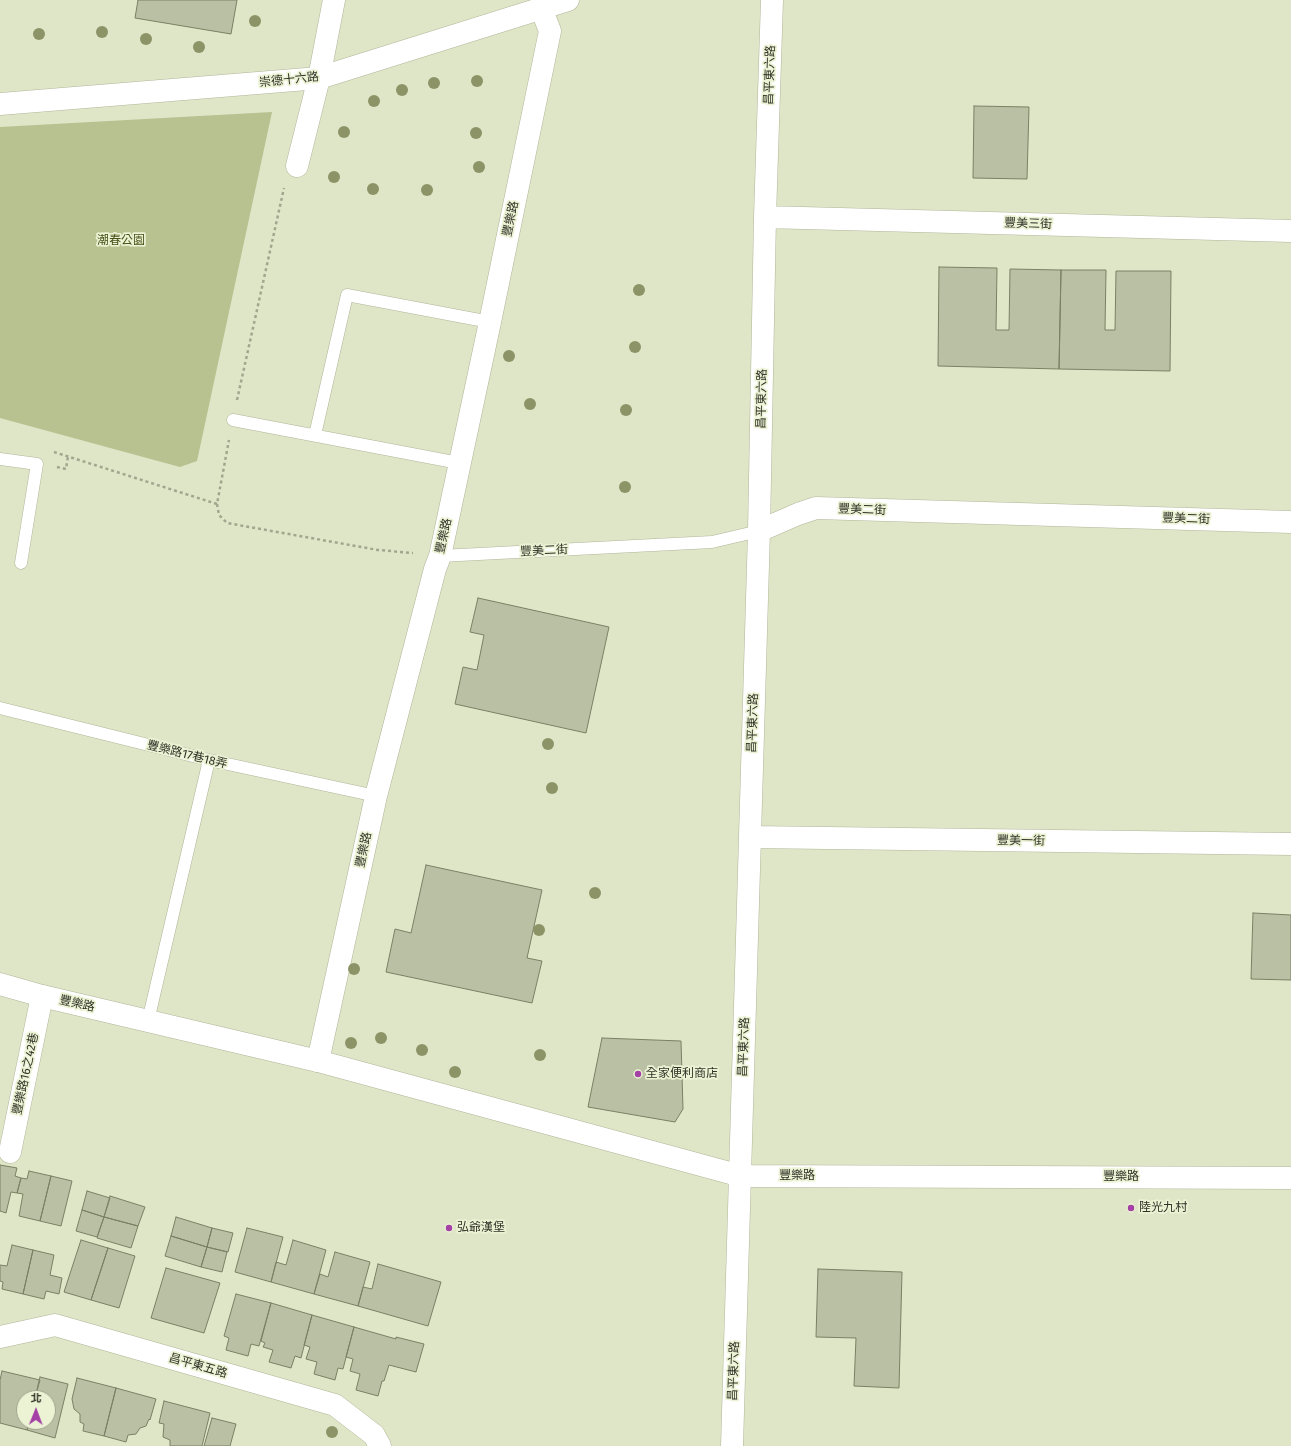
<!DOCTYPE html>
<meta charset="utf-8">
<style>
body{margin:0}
#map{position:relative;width:1291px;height:1446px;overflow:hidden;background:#dfe5c7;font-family:"Fira Sans","Noto Sans TC",sans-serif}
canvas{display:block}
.north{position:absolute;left:16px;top:1390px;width:40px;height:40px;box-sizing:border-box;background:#ecf2d4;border:1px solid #a1a58f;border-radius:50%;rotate:1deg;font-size:11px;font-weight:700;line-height:16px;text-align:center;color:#303227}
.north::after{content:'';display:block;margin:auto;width:14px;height:18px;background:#a440a6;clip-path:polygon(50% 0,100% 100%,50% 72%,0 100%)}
</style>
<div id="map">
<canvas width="1291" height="1446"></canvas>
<div class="north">北</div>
</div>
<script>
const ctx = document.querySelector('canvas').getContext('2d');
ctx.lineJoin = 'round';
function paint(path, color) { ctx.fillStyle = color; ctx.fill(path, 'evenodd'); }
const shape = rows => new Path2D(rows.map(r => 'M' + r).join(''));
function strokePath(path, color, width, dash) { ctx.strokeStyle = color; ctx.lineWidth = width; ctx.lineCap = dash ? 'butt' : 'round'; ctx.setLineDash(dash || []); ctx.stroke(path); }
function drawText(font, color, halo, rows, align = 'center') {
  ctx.font = font + ' "Fira Sans","Noto Sans TC",sans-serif'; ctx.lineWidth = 3.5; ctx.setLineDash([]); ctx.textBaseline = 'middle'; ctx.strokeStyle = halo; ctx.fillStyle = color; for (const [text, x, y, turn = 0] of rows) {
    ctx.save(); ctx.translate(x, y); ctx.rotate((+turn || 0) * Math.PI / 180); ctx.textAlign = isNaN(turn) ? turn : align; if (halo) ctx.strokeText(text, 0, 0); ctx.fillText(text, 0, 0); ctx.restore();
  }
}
const green = shape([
 [272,112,197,461,180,467,0,418,0,127]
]);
const building = shape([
 [138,0,237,0,231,34,135,18,138,0],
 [974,106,1029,107,1027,179,973,178,974,106],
 [939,267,997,268,996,330,1009,330,1010,269,1061,270,1059,369,938,366,939,267],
 [1061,270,1106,270,1105,330,1115,330,1116,271,1171,271,1170,371,1059,369,1061,270],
 [478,598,609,627,586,733,455,704,463,667,477,670,484,635,470,632,478,598],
 [426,865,542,890,527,958,542,961,532,1003,386,972,395,929,411,933,426,865],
 [1253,913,1291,915,1291,980,1251,979,1253,913],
 [602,1038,681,1041,683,1109,675,1122,588,1107,602,1038],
 [0,1165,17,1168,15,1176,21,1178,17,1193,11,1192,6,1213,0,1211,0,1165],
 [29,1171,51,1176,40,1221,19,1216,23,1194,17,1193,21,1178,27,1179,29,1171],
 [51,1176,72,1181,61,1226,40,1221,51,1176],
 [87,1191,110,1198,104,1217,82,1210,87,1191],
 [110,1196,145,1207,138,1226,104,1217,110,1196],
 [82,1210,104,1217,97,1237,76,1231,82,1210],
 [104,1217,138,1226,131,1248,97,1238,104,1217],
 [176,1217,212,1228,207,1247,171,1236,176,1217],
 [212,1228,233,1233,228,1252,207,1247,212,1228],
 [247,1228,283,1237,271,1282,235,1272,247,1228],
 [171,1236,207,1247,201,1267,165,1256,171,1236],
 [81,1240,108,1248,91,1300,64,1292,81,1240],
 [293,1240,326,1250,314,1294,271,1282,276,1262,286,1265,293,1240],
 [12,1245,33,1250,23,1294,2,1289,3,1282,0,1281,0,1265,7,1266,12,1245],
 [207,1247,227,1252,222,1272,201,1267,207,1247],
 [108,1248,135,1256,119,1308,91,1300,108,1248],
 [33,1250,54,1255,50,1275,62,1278,59,1294,46,1291,44,1299,23,1294,33,1250],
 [335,1252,370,1262,358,1306,314,1294,320,1274,328,1277,335,1252],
 [378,1264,441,1282,428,1326,358,1306,363,1287,372,1289,378,1264],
 [166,1268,220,1283,204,1333,151,1318,166,1268],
 [818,1269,902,1272,899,1388,854,1386,856,1338,816,1337,818,1269],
 [236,1294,271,1303,259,1346,251,1344,248,1356,226,1350,229,1338,224,1336,236,1294],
 [271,1303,312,1315,301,1358,295,1356,291,1368,269,1362,273,1350,263,1347,265,1343,261,1341,271,1303],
 [312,1315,354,1327,343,1369,338,1368,335,1380,314,1374,317,1362,306,1359,310,1347,304,1345,312,1315],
 [354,1327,396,1339,396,1337,424,1344,416,1372,389,1365,384,1381,382,1381,378,1396,356,1390,360,1374,350,1371,353,1359,346,1357,354,1327],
 [2,1371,40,1380,35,1398,24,1398,24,1422,29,1422,27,1430,0,1423,0,1380,2,1371],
 [40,1377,68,1384,55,1438,27,1430,29,1422,48,1422,48,1398,35,1398,40,1377],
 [77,1378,116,1388,104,1436,83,1431,84,1424,80,1422,80,1414,74,1409,72,1399,77,1378],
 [116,1388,156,1399,150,1420,149,1419,146,1426,140,1428,136,1434,128,1435,126,1442,104,1436,116,1388],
 [164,1401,210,1413,202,1446,170,1446,170,1440,163,1437,164,1424,159,1423,164,1401],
 [212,1418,236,1424,230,1446,204,1446,212,1418]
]);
const path = shape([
 [237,400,284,188],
 [54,452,217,504,229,440],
 [57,467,66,469,68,456],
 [217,504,219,515,227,523,378,550,413,553]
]);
const service = shape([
 [233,420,459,463],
 [315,435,347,295,490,322],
 [0,459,37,464,21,563],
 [440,556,712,542,759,531],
 [0,708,209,760,376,796],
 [148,1021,209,760]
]);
const minor = shape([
 [0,104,319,78,568,0],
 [297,166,319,78,334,0],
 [765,217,1291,231],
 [759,531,798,514,816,508,1291,522],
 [750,837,1291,844],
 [318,1061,376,796,435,569,440,556,490,322,550,31,541,8],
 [10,1152,42,996],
 [0,1337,55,1325,335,1405,374,1435,380,1446],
 [732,1446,759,531,765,217,772,0]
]);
const tertiary = shape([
 [0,984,42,996,318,1061,741,1176,1291,1178]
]);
const trees = [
 [255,21],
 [102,32],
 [39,34],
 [146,39],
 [199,47],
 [477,81],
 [434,83],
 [402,90],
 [374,101],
 [344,132],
 [476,133],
 [479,167],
 [334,177],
 [373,189],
 [427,190],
 [639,290],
 [635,347],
 [509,356],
 [530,404],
 [626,410],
 [625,487],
 [548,744],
 [552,788],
 [595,893],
 [539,930],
 [354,969],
 [381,1038],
 [351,1043],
 [422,1050],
 [540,1055],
 [455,1072],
 [332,1432]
];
const markers = [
 [638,1074,4,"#a440a6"],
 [1131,1208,4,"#a440a6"],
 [449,1228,4,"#a440a6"]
];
const streetNames = [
 ["昌平東六路",770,75,-88],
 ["崇德十六路",289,80,-6],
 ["豐樂路",511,219,-78],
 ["豐美三街",1028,224,2],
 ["昌平東六路",762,399,-89],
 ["豐美二街",862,510,2],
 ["豐美二街",1186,519,2],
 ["豐樂路",444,536,-77],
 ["豐美二街",544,551,-3],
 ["昌平東六路",753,723,-88],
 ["豐樂路17巷18弄",187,755,14],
 ["豐美一街",1021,841,1],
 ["豐樂路",364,850,-78],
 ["豐樂路",77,1004,13],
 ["昌平東六路",744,1047,-88],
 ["豐樂路16之42巷",26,1074,-78],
 ["豐樂路",797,1176],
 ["豐樂路",1121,1177],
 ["昌平東五路",198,1366,16],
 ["昌平東六路",734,1371,-88]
];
const parkNames = [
 ["潮春公園",121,241]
];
const poiNames = [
 ["全家便利商店",646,1074],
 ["陸光九村",1139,1208],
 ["弘爺漢堡",457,1228]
];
paint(green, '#b8c190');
paint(building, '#bac0a3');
strokePath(building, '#7b8065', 1);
strokePath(service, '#b0b699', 13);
strokePath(minor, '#b0b699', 23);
strokePath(tertiary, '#b0b699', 23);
strokePath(path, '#a2a68f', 2.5, [3, 3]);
strokePath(service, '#fff', 12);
strokePath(minor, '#fff', 22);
strokePath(tertiary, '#fff', 22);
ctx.fillStyle = '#8c9467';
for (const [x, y] of trees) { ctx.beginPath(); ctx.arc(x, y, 6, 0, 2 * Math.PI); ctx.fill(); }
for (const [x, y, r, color] of markers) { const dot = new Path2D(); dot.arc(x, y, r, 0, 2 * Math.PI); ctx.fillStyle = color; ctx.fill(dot); strokePath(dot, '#ecf2d4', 1.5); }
drawText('12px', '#303227', '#ecf2d4', streetNames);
drawText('12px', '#495119', '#ecf2d4', parkNames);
drawText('12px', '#303227', '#ecf2d4', poiNames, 'left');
</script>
